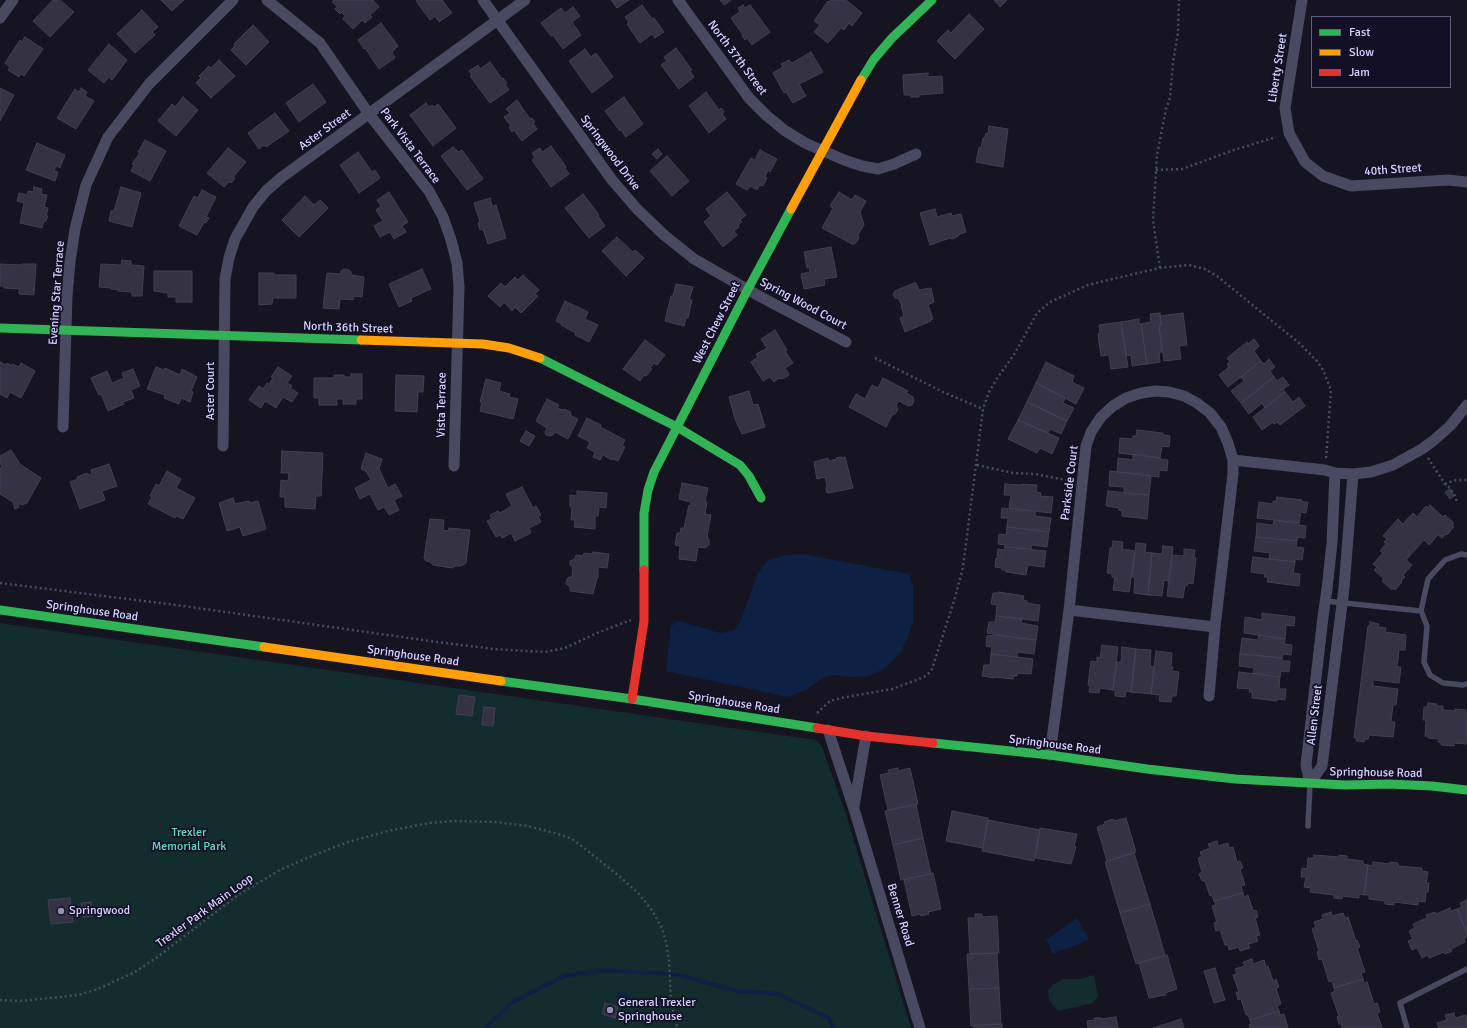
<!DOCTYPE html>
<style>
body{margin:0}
#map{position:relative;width:1467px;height:1028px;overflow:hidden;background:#161421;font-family:Signika,sans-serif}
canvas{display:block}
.legend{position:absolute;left:1311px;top:16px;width:140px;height:72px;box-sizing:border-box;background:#130f26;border:1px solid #625e7d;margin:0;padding:5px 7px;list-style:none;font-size:12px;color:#d9d4ff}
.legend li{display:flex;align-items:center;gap:8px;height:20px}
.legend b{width:20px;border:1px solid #625e7d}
</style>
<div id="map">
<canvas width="1467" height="1028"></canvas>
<ul class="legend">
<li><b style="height:5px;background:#30b455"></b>Fast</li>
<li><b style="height:5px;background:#ff9f0a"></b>Slow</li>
<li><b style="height:5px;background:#e5322d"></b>Jam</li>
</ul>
</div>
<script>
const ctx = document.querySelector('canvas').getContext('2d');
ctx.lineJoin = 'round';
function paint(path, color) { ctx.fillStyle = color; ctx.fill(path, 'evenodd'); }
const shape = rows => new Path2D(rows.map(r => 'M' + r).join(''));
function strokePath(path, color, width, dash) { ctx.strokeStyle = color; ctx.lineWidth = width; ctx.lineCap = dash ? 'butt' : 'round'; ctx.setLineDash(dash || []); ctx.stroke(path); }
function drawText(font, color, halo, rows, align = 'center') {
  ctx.font = font + ' Signika,sans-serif'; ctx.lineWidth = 3.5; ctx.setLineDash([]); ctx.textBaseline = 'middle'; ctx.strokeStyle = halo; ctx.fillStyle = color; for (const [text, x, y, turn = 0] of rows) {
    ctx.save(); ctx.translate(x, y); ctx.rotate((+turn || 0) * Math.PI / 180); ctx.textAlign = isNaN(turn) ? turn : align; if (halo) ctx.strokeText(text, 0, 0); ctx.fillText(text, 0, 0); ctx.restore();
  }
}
const green = shape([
 [0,623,816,740,822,747,845,811,911,1028,0,1028],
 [1094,975,1098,996,1093,1003,1058,1011,1049,1000,1048,991,1052,985,1064,979,1079,979]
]);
const water = shape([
 [803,554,909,574,913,586,913,622,907,639,899,655,884,669,869,676,854,677,834,675,824,677,806,690,788,697,666,671,671,626,679,621,720,633,734,631,740,622,758,573,768,560,787,555],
 [1077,918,1089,940,1053,954,1046,940],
 [619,991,629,994,626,1004,616,1002]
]);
const stream = shape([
 [486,1028,511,1003,564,976,606,970,679,975,737,991,778,994,829,1018,833,1028]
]);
const building = shape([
 [53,0,60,0,74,12,50,37,33,21,53,0],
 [161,0,184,0,172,11,161,0],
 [334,0,373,0,379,7,370,15,372,17,365,23,362,20,353,29,343,19,345,16,341,12,340,14,335,9,338,7,332,2,334,0],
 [418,0,442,0,452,13,439,22,435,16,430,20,416,1,418,0],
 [611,0,629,0,617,8,611,0],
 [720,0,731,0,724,5,720,0],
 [831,0,846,0,862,13,852,26,849,23,844,30,841,28,828,43,814,32,820,25,814,21,828,1,829,2,831,0],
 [994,0,1007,0,1000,7,994,0],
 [642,5,652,19,654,18,664,32,655,38,652,34,640,43,627,24,629,22,625,17,642,5],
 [743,5,745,8,750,5,770,32,752,45,747,38,745,40,742,36,743,35,731,18,740,12,738,8,743,5],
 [573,7,580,16,572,22,581,35,563,49,553,35,551,36,541,23,561,8,565,13,573,7],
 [142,10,158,27,152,32,155,35,135,53,117,34,142,10],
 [969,14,984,29,955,59,937,41,948,30,951,33,969,14],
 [381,23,398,46,392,52,395,58,379,69,365,48,364,49,358,40,381,23],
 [253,25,269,42,246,65,231,50,235,46,234,44,253,25],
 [25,37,43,49,24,76,21,74,19,77,8,70,10,67,5,63,20,40,22,42,25,37],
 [109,44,127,60,112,80,109,77,104,83,88,70,109,44],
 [676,48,692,70,690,71,694,77,679,89,661,65,667,61,664,57,676,48],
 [585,49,591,57,596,53,613,77,592,93,569,61,585,49],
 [811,52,823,72,799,84,806,96,793,103,786,92,784,93,773,73,783,67,781,64,789,60,792,63,811,52],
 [219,60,235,76,211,98,196,83,201,78,199,76,209,66,211,68,219,60],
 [490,62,502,79,503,78,507,83,505,84,509,90,490,103,470,76,472,75,469,71,478,65,480,69,490,62],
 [928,73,928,77,942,76,943,93,919,95,919,97,911,97,911,95,904,95,903,75,928,73],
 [313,84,326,102,299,122,286,103,313,84],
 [0,88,14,95,0,121,0,88],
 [81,88,87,92,85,96,94,101,76,129,57,118,75,89,79,92,81,88],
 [706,92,719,110,721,108,724,112,722,114,726,119,709,133,689,106,706,92],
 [183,97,198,110,176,136,158,121,172,104,175,107,183,97],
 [624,97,643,124,626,137,621,130,620,131,605,111,624,97],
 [517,100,530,119,532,118,535,122,533,123,537,129,522,141,514,130,512,132,509,127,511,126,504,117,510,113,506,109,517,100],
 [426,103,429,107,432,105,434,107,438,104,456,128,433,146,410,115,426,103],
 [275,113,289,131,266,147,264,145,259,149,248,133,275,113],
 [989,126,1008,129,1003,167,976,162,979,147,981,148,983,138,985,138,986,133,988,134,989,126],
 [145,140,166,151,150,181,131,171,134,165,132,164,140,153,138,152,145,140],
 [37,143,65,155,60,168,56,166,54,171,58,172,55,181,26,170,37,143],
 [551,146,566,167,565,168,569,174,551,187,532,160,535,158,532,153,540,148,542,152,551,146],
 [453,147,459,152,462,150,483,179,467,190,441,156,453,147],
 [228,148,246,162,233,177,235,178,231,183,229,182,224,187,207,173,228,148],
 [658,149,662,154,657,159,652,154,658,149],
 [760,150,777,159,770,172,768,170,765,177,767,178,763,186,760,185,757,190,750,186,747,190,736,184,751,158,755,160,760,150],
 [358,152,372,172,375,170,380,178,359,193,340,165,358,152],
 [667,156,689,181,672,196,650,171,667,156],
 [34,187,42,189,41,194,47,195,44,207,48,208,46,216,48,216,46,221,44,221,42,228,20,223,24,203,17,201,19,193,27,195,28,191,33,192,34,187],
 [121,187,141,193,132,227,109,221,111,211,114,211,121,187],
 [202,190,216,197,206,217,209,218,206,223,204,222,197,235,179,226,194,196,198,198,202,190],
 [389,192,408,222,402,226,406,232,394,239,390,232,380,237,374,226,383,221,376,210,381,206,377,200,389,192],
 [727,192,746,215,740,220,742,222,738,225,739,227,734,231,737,235,723,247,704,222,711,216,706,209,727,192],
 [839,192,852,200,855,195,866,201,860,212,864,225,858,235,859,238,855,244,852,244,822,228,833,208,830,206,839,192],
 [583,194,599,215,598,216,605,226,589,238,565,208,583,194],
 [305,196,314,205,320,200,328,208,299,237,282,220,305,196],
 [490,198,492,206,496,205,506,238,488,244,483,229,480,230,478,223,480,222,474,203,490,198],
 [935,209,937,217,951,213,952,216,961,214,966,232,960,234,957,237,952,239,950,238,930,245,920,213,935,209],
 [617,237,633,252,635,250,644,258,626,276,602,251,617,237],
 [831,247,837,277,824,279,825,285,804,289,801,274,810,272,809,267,807,268,804,252,831,247],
 [122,260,131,261,131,265,144,266,142,296,132,296,132,292,118,291,119,290,111,289,111,288,99,287,101,264,121,265,122,260],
 [0,264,22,265,22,264,36,264,34,295,19,294,19,289,4,288,4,286,0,286,0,264],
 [344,269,349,270,351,272,351,275,364,277,362,297,354,296,353,300,340,299,339,309,323,308,327,273,341,274,341,271,344,269],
 [422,269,431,289,411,298,412,301,399,307,389,284,422,269],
 [154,271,192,271,192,302,176,302,176,297,168,297,168,293,154,291,154,271],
 [259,273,274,273,274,275,296,275,296,298,273,298,272,304,259,305,259,273],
 [523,275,539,290,535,294,538,296,521,313,515,307,512,311,504,302,500,307,488,296,501,283,505,287,515,277,518,280,523,275],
 [914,283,916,283,919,290,931,288,934,302,928,305,933,319,930,320,931,321,905,332,900,318,904,316,901,306,902,306,899,299,895,298,893,294,895,291,914,283],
 [676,284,693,287,689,300,692,300,688,318,686,318,684,326,665,321,671,296,673,296,676,284],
 [565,301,588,312,585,319,598,325,589,342,575,335,576,333,561,325,562,324,556,321,565,301],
 [1160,313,1161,325,1159,325,1162,352,1159,352,1160,362,1147,364,1141,324,1151,322,1150,314,1160,313],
 [1183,313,1187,345,1179,346,1181,359,1164,361,1159,325,1161,325,1160,316,1183,313],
 [1139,319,1139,324,1141,324,1147,364,1132,366,1131,355,1126,356,1121,322,1139,319],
 [1121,322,1128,367,1111,369,1109,355,1101,356,1098,334,1100,333,1099,325,1121,322],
 [775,330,787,350,785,351,793,363,785,368,789,374,788,376,782,379,779,378,774,382,770,377,763,381,751,362,758,357,756,354,767,348,761,339,775,330],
 [1254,339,1259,346,1254,351,1261,361,1228,387,1219,375,1229,367,1227,364,1230,362,1227,358,1247,342,1248,344,1254,339],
 [645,340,665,355,657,365,654,363,650,368,652,369,646,376,644,375,640,381,623,369,645,340],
 [1269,359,1275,367,1270,371,1274,377,1241,403,1231,391,1244,381,1241,377,1261,361,1264,364,1269,359],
 [0,362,6,365,7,363,12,366,12,364,19,367,21,363,35,371,21,398,10,392,7,398,0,394,0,362],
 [1046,362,1074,376,1072,382,1084,388,1076,404,1036,383,1046,362],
 [156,367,164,370,165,368,180,375,182,369,197,377,191,391,193,392,190,402,181,398,179,404,164,398,165,395,147,389,156,367],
 [278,367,292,376,287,383,292,386,290,388,298,393,292,402,283,397,276,408,265,401,261,408,249,400,259,386,263,389,267,383,269,384,273,378,271,377,278,367],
 [133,369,140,386,131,390,134,398,123,402,124,404,108,411,101,394,99,395,91,378,107,371,112,383,124,378,122,373,133,369],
 [351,374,362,374,362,399,356,399,356,404,343,404,343,399,337,399,337,405,319,405,319,398,314,398,314,378,334,378,334,375,344,375,344,377,351,377,351,374],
 [396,375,424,376,423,392,418,392,417,412,395,411,396,375],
 [1274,377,1277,381,1283,377,1289,385,1283,389,1285,392,1265,408,1262,403,1249,414,1241,403,1274,377],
 [883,378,908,391,906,393,913,397,914,401,912,405,908,406,899,401,896,405,898,409,895,414,892,415,886,427,849,407,856,394,865,399,872,385,878,388,883,378],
 [486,379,501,383,499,391,510,394,509,397,518,399,513,419,480,411,482,403,480,402,486,379],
 [1036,383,1065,398,1063,403,1074,408,1067,421,1027,402,1036,383],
 [749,391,753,405,758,404,765,427,742,434,735,419,729,397,749,391],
 [1285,392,1293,402,1299,397,1305,406,1280,425,1277,422,1274,424,1273,422,1262,430,1253,417,1285,392],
 [547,399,559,405,557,408,563,410,564,409,571,412,570,415,578,419,568,439,555,432,553,435,550,436,546,435,545,432,547,428,536,421,547,399],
 [1027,402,1067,421,1061,434,1050,429,1048,433,1018,420,1027,402],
 [587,418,601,425,600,427,625,440,622,446,625,447,618,461,613,459,612,460,603,455,600,460,593,457,595,452,587,448,590,442,578,436,587,418],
 [1018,420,1059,438,1052,454,1040,448,1037,453,1008,439,1018,420],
 [1137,430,1163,433,1163,435,1170,436,1169,447,1162,446,1160,458,1119,453,1120,438,1133,439,1133,436,1136,436,1137,430],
 [526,431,535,436,529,446,520,441,526,431],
 [11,450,20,464,41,478,27,503,22,505,18,503,19,507,15,509,13,502,0,494,0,469,2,466,0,463,0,456,11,450],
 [282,451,323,453,321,496,316,496,315,509,285,507,285,497,280,497,281,480,288,481,289,473,281,473,282,451],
 [366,453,382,459,379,469,388,488,395,484,402,496,394,500,399,510,389,515,384,507,378,510,370,494,360,499,355,488,371,480,366,471,361,469,366,453],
 [1133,454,1160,458,1160,459,1168,460,1167,471,1159,470,1159,477,1117,472,1118,458,1133,460,1133,454],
 [840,457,840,458,845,457,853,488,829,493,827,493,826,488,827,486,825,477,817,479,814,462,828,458,829,461,837,459,836,458,840,457],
 [109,464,117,486,102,491,105,500,80,509,70,482,78,479,77,477,87,473,87,475,92,474,91,470,109,464],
 [167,471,181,479,176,488,195,498,183,519,176,516,175,518,148,504,152,497,150,496,156,484,159,486,167,471],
 [1110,471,1151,476,1149,495,1124,493,1124,487,1109,486,1110,471],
 [682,483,708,488,705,501,707,502,705,514,711,515,707,536,709,540,709,545,705,548,698,547,696,561,679,559,680,546,675,545,677,533,680,533,681,528,684,528,689,505,691,506,691,502,679,499,682,483],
 [1005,484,1022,485,1022,484,1037,485,1036,492,1041,493,1040,496,1053,497,1051,513,1009,508,1011,495,1004,495,1005,484],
 [522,487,533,508,536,506,541,515,538,517,541,522,529,528,531,533,515,541,511,533,502,538,500,535,496,537,487,521,492,519,490,515,498,511,500,513,512,506,506,494,522,487],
 [1450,489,1454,496,1450,499,1445,492,1450,489],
 [577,491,607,493,606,508,599,507,598,516,595,516,595,529,574,527,575,520,571,520,572,507,570,506,570,495,577,496,577,491],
 [1108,491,1149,495,1147,519,1122,516,1122,511,1119,510,1119,508,1106,506,1108,491],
 [1277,497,1302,500,1302,502,1308,502,1306,513,1301,512,1299,523,1257,518,1259,502,1273,504,1273,501,1276,502,1277,497],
 [233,498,235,504,249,501,250,503,258,501,266,529,243,536,240,527,227,531,219,503,233,498],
 [1430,505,1443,517,1445,515,1454,523,1452,525,1454,527,1447,535,1446,534,1442,538,1438,535,1429,545,1424,540,1406,560,1412,565,1403,575,1405,577,1401,581,1402,582,1395,590,1393,588,1392,590,1382,581,1384,579,1374,570,1377,567,1373,564,1383,553,1380,551,1386,544,1384,542,1387,539,1383,536,1398,519,1403,524,1413,513,1417,517,1426,506,1428,508,1430,505],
 [1002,508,1035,511,1035,516,1051,518,1049,532,1007,527,1008,518,1001,518,1002,508],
 [430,519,444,520,443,530,448,531,449,528,470,530,466,563,461,566,456,566,452,568,433,565,430,562,426,561,424,558,430,519],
 [1274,520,1299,523,1299,525,1306,526,1305,538,1298,537,1297,541,1256,537,1257,523,1273,525,1274,520],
 [1007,527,1049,532,1047,547,1032,545,1031,549,1005,547,1005,545,998,544,999,534,1006,535,1007,527],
 [1256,537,1297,541,1296,547,1304,548,1302,560,1295,559,1295,562,1269,559,1270,553,1254,551,1256,537],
 [1113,541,1123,542,1122,549,1135,551,1129,592,1113,590,1115,577,1112,577,1112,574,1107,573,1110,548,1112,548,1113,541],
 [1136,543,1146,544,1145,552,1152,553,1148,595,1134,593,1135,577,1132,577,1136,543],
 [1163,546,1173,547,1169,581,1164,580,1162,596,1148,595,1152,553,1162,554,1163,546],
 [1005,547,1046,551,1044,567,1028,565,1026,575,1006,572,1006,570,1002,570,1002,568,995,567,996,558,1003,558,1003,557,997,556,998,549,1004,550,1005,547],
 [1184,549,1195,550,1194,557,1196,558,1193,584,1188,583,1187,586,1185,585,1183,598,1167,596,1172,555,1184,556,1184,549],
 [593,552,609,554,607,568,598,567,598,578,597,578,593,594,570,591,570,587,566,584,567,579,569,577,572,577,573,567,570,565,570,561,575,559,576,555,583,556,584,553,592,554,593,552],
 [1253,557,1295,562,1293,573,1300,574,1299,586,1267,582,1268,577,1264,577,1265,574,1251,572,1253,557],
 [999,592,1024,596,1023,600,1027,601,1027,603,1040,605,1038,621,996,616,997,605,991,604,993,593,999,593,999,592],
 [1262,613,1295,617,1294,626,1286,625,1285,639,1244,633,1245,617,1262,620,1262,613],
 [996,616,1022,619,1021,623,1038,626,1036,640,987,633,989,622,995,622,996,616],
 [1370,622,1379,624,1378,627,1386,628,1385,632,1406,635,1405,650,1399,650,1397,667,1401,667,1399,683,1373,680,1373,686,1398,689,1396,705,1393,705,1391,722,1395,722,1393,737,1369,735,1368,739,1365,739,1364,742,1356,741,1357,738,1354,738,1368,626,1370,626,1370,622],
 [994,635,1036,640,1034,654,1017,652,1017,657,991,654,992,647,986,646,987,636,994,635],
 [1259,635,1285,639,1284,644,1292,645,1291,655,1283,654,1282,658,1240,654,1242,638,1258,640,1259,635],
 [1102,645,1118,647,1113,690,1100,688,1099,693,1089,692,1090,686,1088,685,1091,661,1097,662,1097,657,1100,658,1102,645],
 [1122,647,1136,649,1131,692,1126,691,1125,697,1115,696,1115,690,1113,690,1117,662,1121,662,1122,647],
 [1136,649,1151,650,1150,666,1154,667,1151,694,1131,692,1136,649],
 [1156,651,1172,653,1171,667,1173,667,1172,671,1179,672,1176,696,1172,696,1171,702,1159,701,1160,695,1151,694,1156,651],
 [991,654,1033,659,1031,674,1017,673,1017,676,1014,676,1013,679,995,677,994,678,982,676,984,665,990,665,991,654],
 [1240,654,1282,658,1282,661,1290,661,1289,672,1281,671,1280,677,1253,674,1254,668,1239,666,1240,654],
 [1239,672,1280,677,1279,689,1286,689,1285,700,1277,699,1277,701,1252,698,1252,692,1249,692,1250,689,1237,688,1239,672],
 [459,695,475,697,472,716,456,714,459,695],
 [1428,703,1437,704,1437,706,1443,706,1443,710,1455,711,1455,709,1466,710,1467,744,1454,743,1454,746,1441,745,1442,743,1438,742,1439,739,1428,738,1428,736,1425,736,1426,720,1423,720,1424,707,1427,707,1428,703],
 [484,707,495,708,493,726,482,725,484,707],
 [898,768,898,771,910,768,918,804,888,810,880,775,889,773,888,770,898,768],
 [916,804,923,838,893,845,885,811,916,804],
 [952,811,988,818,983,848,946,841,952,811],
 [1126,818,1136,852,1107,861,1097,827,1105,824,1104,822,1113,819,1114,821,1126,818],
 [988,820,1040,830,1034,861,982,851,988,820],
 [1040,828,1077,834,1074,847,1076,847,1071,864,1035,858,1040,828],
 [923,838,931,874,901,880,893,845,923,838],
 [1217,841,1218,846,1228,843,1229,848,1233,847,1237,862,1240,861,1243,868,1240,869,1245,885,1241,886,1243,893,1214,901,1212,895,1210,896,1205,881,1202,881,1199,874,1202,872,1198,858,1202,857,1200,852,1210,848,1208,844,1217,841],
 [1134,853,1150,904,1120,913,1105,862,1134,853],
 [1314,855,1339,857,1339,855,1347,856,1347,859,1363,861,1363,864,1368,865,1364,895,1359,894,1359,898,1342,896,1342,899,1334,898,1334,895,1310,892,1311,888,1304,887,1306,877,1301,877,1302,868,1307,869,1308,858,1314,858,1314,855],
 [1373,862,1390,864,1390,862,1398,863,1398,866,1422,868,1422,871,1428,872,1426,883,1429,883,1428,892,1426,892,1425,902,1418,901,1418,905,1394,902,1394,905,1385,904,1385,901,1369,899,1369,895,1364,895,1368,865,1373,866,1373,862],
 [933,873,941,909,928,912,929,914,921,916,920,914,912,916,904,880,933,873],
 [1243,893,1244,897,1248,895,1253,911,1256,910,1258,917,1255,918,1260,935,1256,936,1258,941,1248,944,1250,948,1240,951,1239,947,1229,950,1228,945,1225,945,1220,930,1216,931,1214,923,1217,922,1212,906,1216,905,1214,901,1243,893],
 [70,898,73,922,51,924,48,900,70,898],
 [1467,900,1467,933,1457,909,1462,907,1460,903,1467,900],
 [91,902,93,916,83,917,81,903,91,902],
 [1150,904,1165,955,1136,964,1120,913,1150,904],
 [1450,908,1451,911,1457,909,1467,933,1467,937,1464,939,1465,942,1451,949,1452,951,1445,954,1444,952,1429,958,1428,955,1422,958,1417,948,1412,950,1408,941,1413,939,1409,931,1415,928,1413,924,1427,918,1426,915,1435,912,1436,914,1450,908],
 [1331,912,1332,916,1343,913,1345,918,1348,917,1356,941,1357,940,1360,947,1357,948,1365,972,1361,973,1363,979,1334,988,1332,981,1329,982,1322,959,1319,960,1317,952,1319,951,1312,929,1316,927,1314,922,1323,919,1322,915,1331,912],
 [975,914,982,914,982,917,997,916,999,953,970,954,968,918,975,918,975,914],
 [997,953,999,988,969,989,967,954,997,953],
 [1167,955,1177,989,1165,993,1166,995,1149,998,1139,963,1167,955],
 [1252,959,1253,964,1264,960,1266,967,1268,966,1273,981,1276,979,1279,987,1276,988,1281,1004,1277,1006,1279,1011,1250,1020,1248,1015,1246,1015,1241,999,1238,1000,1236,992,1239,992,1233,975,1237,974,1235,969,1245,966,1243,962,1252,959],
 [1215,968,1225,1000,1214,1003,1204,971,1215,968],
 [1363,979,1364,983,1367,982,1374,1004,1377,1003,1380,1012,1377,1013,1382,1028,1342,1028,1341,1024,1339,1024,1337,1017,1339,1016,1331,993,1335,991,1334,988,1363,979],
 [999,988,1001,1024,971,1026,969,989,999,988],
 [605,1003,618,1007,615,1018,602,1014,605,1003],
 [1279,1011,1280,1015,1284,1014,1288,1028,1250,1028,1249,1025,1251,1024,1250,1020,1279,1011],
 [1454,1013,1455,1018,1466,1015,1467,1028,1439,1028,1437,1023,1447,1020,1445,1015,1454,1013],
 [1116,1017,1118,1028,1088,1028,1087,1021,1095,1020,1094,1018,1101,1018,1101,1019,1116,1017],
 [1181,1019,1184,1028,1153,1028,1181,1019],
 [1002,1024,1002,1028,974,1028,973,1025,1002,1024]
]);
const path = shape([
 [1156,170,1182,169,1234,150,1276,137],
 [1160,268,1153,220,1157,155,1166,109,1170,98,1173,62,1178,33,1179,0],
 [875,358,943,392,983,409],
 [1428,458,1445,484,1450,488,1455,496,1457,502],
 [977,465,1013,473,1035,474,1071,481],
 [1445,484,1456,480,1467,480],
 [0,583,176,605,437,642,494,649,527,651,545,652,565,648,597,633,631,620],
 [817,713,830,701,841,698,892,689,924,677,929,673,932,669,955,598,963,567,983,409,989,392,998,377,1015,353,1037,313,1050,302,1088,285,1104,281,1160,268,1189,265,1205,269,1217,276,1299,343,1317,361,1323,370,1331,390,1326,459],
 [0,1000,20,1001,78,995,98,989,135,972,156,958,238,895,280,870,314,855,348,842,388,831,429,823,454,821,495,822,528,826,558,834,572,839,584,848,619,876,639,894,651,909,662,928,666,942,669,960,671,1001,677,1028]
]);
const lane = shape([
 [1467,555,1461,554,1445,560,1428,579,1421,611,1427,626,1424,662,1430,675,1443,683,1463,685,1467,684],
 [1325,601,1421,611],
 [1308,826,1310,783],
 [1407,1028,1400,1003,1467,969]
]);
const street = shape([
 [267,0,320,43,369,114,429,191,443,217,451,240,457,263,459,287,454,466],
 [483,0,612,180,637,209,664,235,694,259,759,296,846,342],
 [678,0,749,98,766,115,784,130,805,143,844,160,862,166,878,169,894,164,916,154],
 [1302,0,1285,108,1289,133,1305,162,1323,176,1351,186,1448,180,1467,182],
 [0,18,13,0],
 [63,427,67,296,70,262,75,229,86,185,108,137,149,84,233,0],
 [223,446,225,279,229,258,235,239,253,207,266,191,282,177,525,0],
 [1233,460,1325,470,1335,473,1353,474,1371,472,1393,465,1422,449,1433,441,1450,426,1467,405],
 [1069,610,1215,627],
 [828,730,854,809,920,1028],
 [1050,755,1069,610,1086,446,1091,432,1101,417,1113,406,1126,398,1141,393,1156,391,1169,392,1184,396,1197,403,1210,413,1221,427,1228,443,1233,460,1233,474,1215,627,1209,696],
 [1310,783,1322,766,1344,588,1353,474],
 [1310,783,1306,765,1323,617,1327,589,1332,543,1335,473],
 [854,806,866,736]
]);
const fast = shape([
 [861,80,874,59,892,38,932,0],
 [0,328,361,340],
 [540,358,677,427,740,465,749,476,761,498],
 [644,570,644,513,648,490,654,472,748,289,791,209],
 [0,610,264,647],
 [501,681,632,699,817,728],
 [933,743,1050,755,1147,769,1235,779,1345,785,1389,784,1432,786,1467,790]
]);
const slow = shape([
 [791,209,861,80],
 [361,340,483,344,509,348,540,358],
 [264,647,501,681]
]);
const jam = shape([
 [632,699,644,621,644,570],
 [817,728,866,736,933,743]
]);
const markers = [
 [61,911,4,"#9591b1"],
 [610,1010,4,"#9591b1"]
];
const streetNames = [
 ["North 37th Street",737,58,53],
 ["Liberty Street",1278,68,-81],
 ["Aster Street",325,130,-36],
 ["Park Vista Terrace",410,146,53],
 ["Springwood Drive",610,153,53],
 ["40th Street",1393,170,-4],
 ["Evening Star Terrace",57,293,-86],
 ["Spring Wood Court",803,304,28],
 ["West Chew Street",717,323,-63],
 ["North 36th Street",348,328,2],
 ["Aster Court",211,391,-90],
 ["Vista Terrace",442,405,-89],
 ["Parkside Court",1070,483,-83],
 ["Springhouse Road",92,611,8],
 ["Springhouse Road",413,656,8],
 ["Springhouse Road",734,703,9],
 ["Allen Street",1315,715,-83],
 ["Springhouse Road",1055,745,7],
 ["Springhouse Road",1376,773,1],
 ["Trexler Park Main Loop",205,911,-36],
 ["Benner Road",900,915,73]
];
const parkNames = [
 ["Trexler",189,833],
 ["Memorial Park",189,847]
];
const poiNames = [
 ["Springwood",69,911],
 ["General Trexler",618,1003],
 ["Springhouse",618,1017]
];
paint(green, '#132c2d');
paint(water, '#0d2144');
strokePath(stream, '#0d2144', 4);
paint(building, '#343243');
strokePath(building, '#433f54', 1);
strokePath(path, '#44505f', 2.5, [2, 3]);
strokePath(lane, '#4a4962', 5.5);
strokePath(street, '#4a4962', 11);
strokePath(fast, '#30b455', 9);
strokePath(slow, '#ff9f0a', 9);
strokePath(jam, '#e5322d', 9);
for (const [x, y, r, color] of markers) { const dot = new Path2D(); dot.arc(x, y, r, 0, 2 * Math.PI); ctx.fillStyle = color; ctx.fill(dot); strokePath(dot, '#130f26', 1.5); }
drawText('12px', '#d9d4ff', '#130f26', streetNames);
drawText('12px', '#5fe0c0', '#130f26', parkNames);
drawText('12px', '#d9d4ff', '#130f26', poiNames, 'left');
</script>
